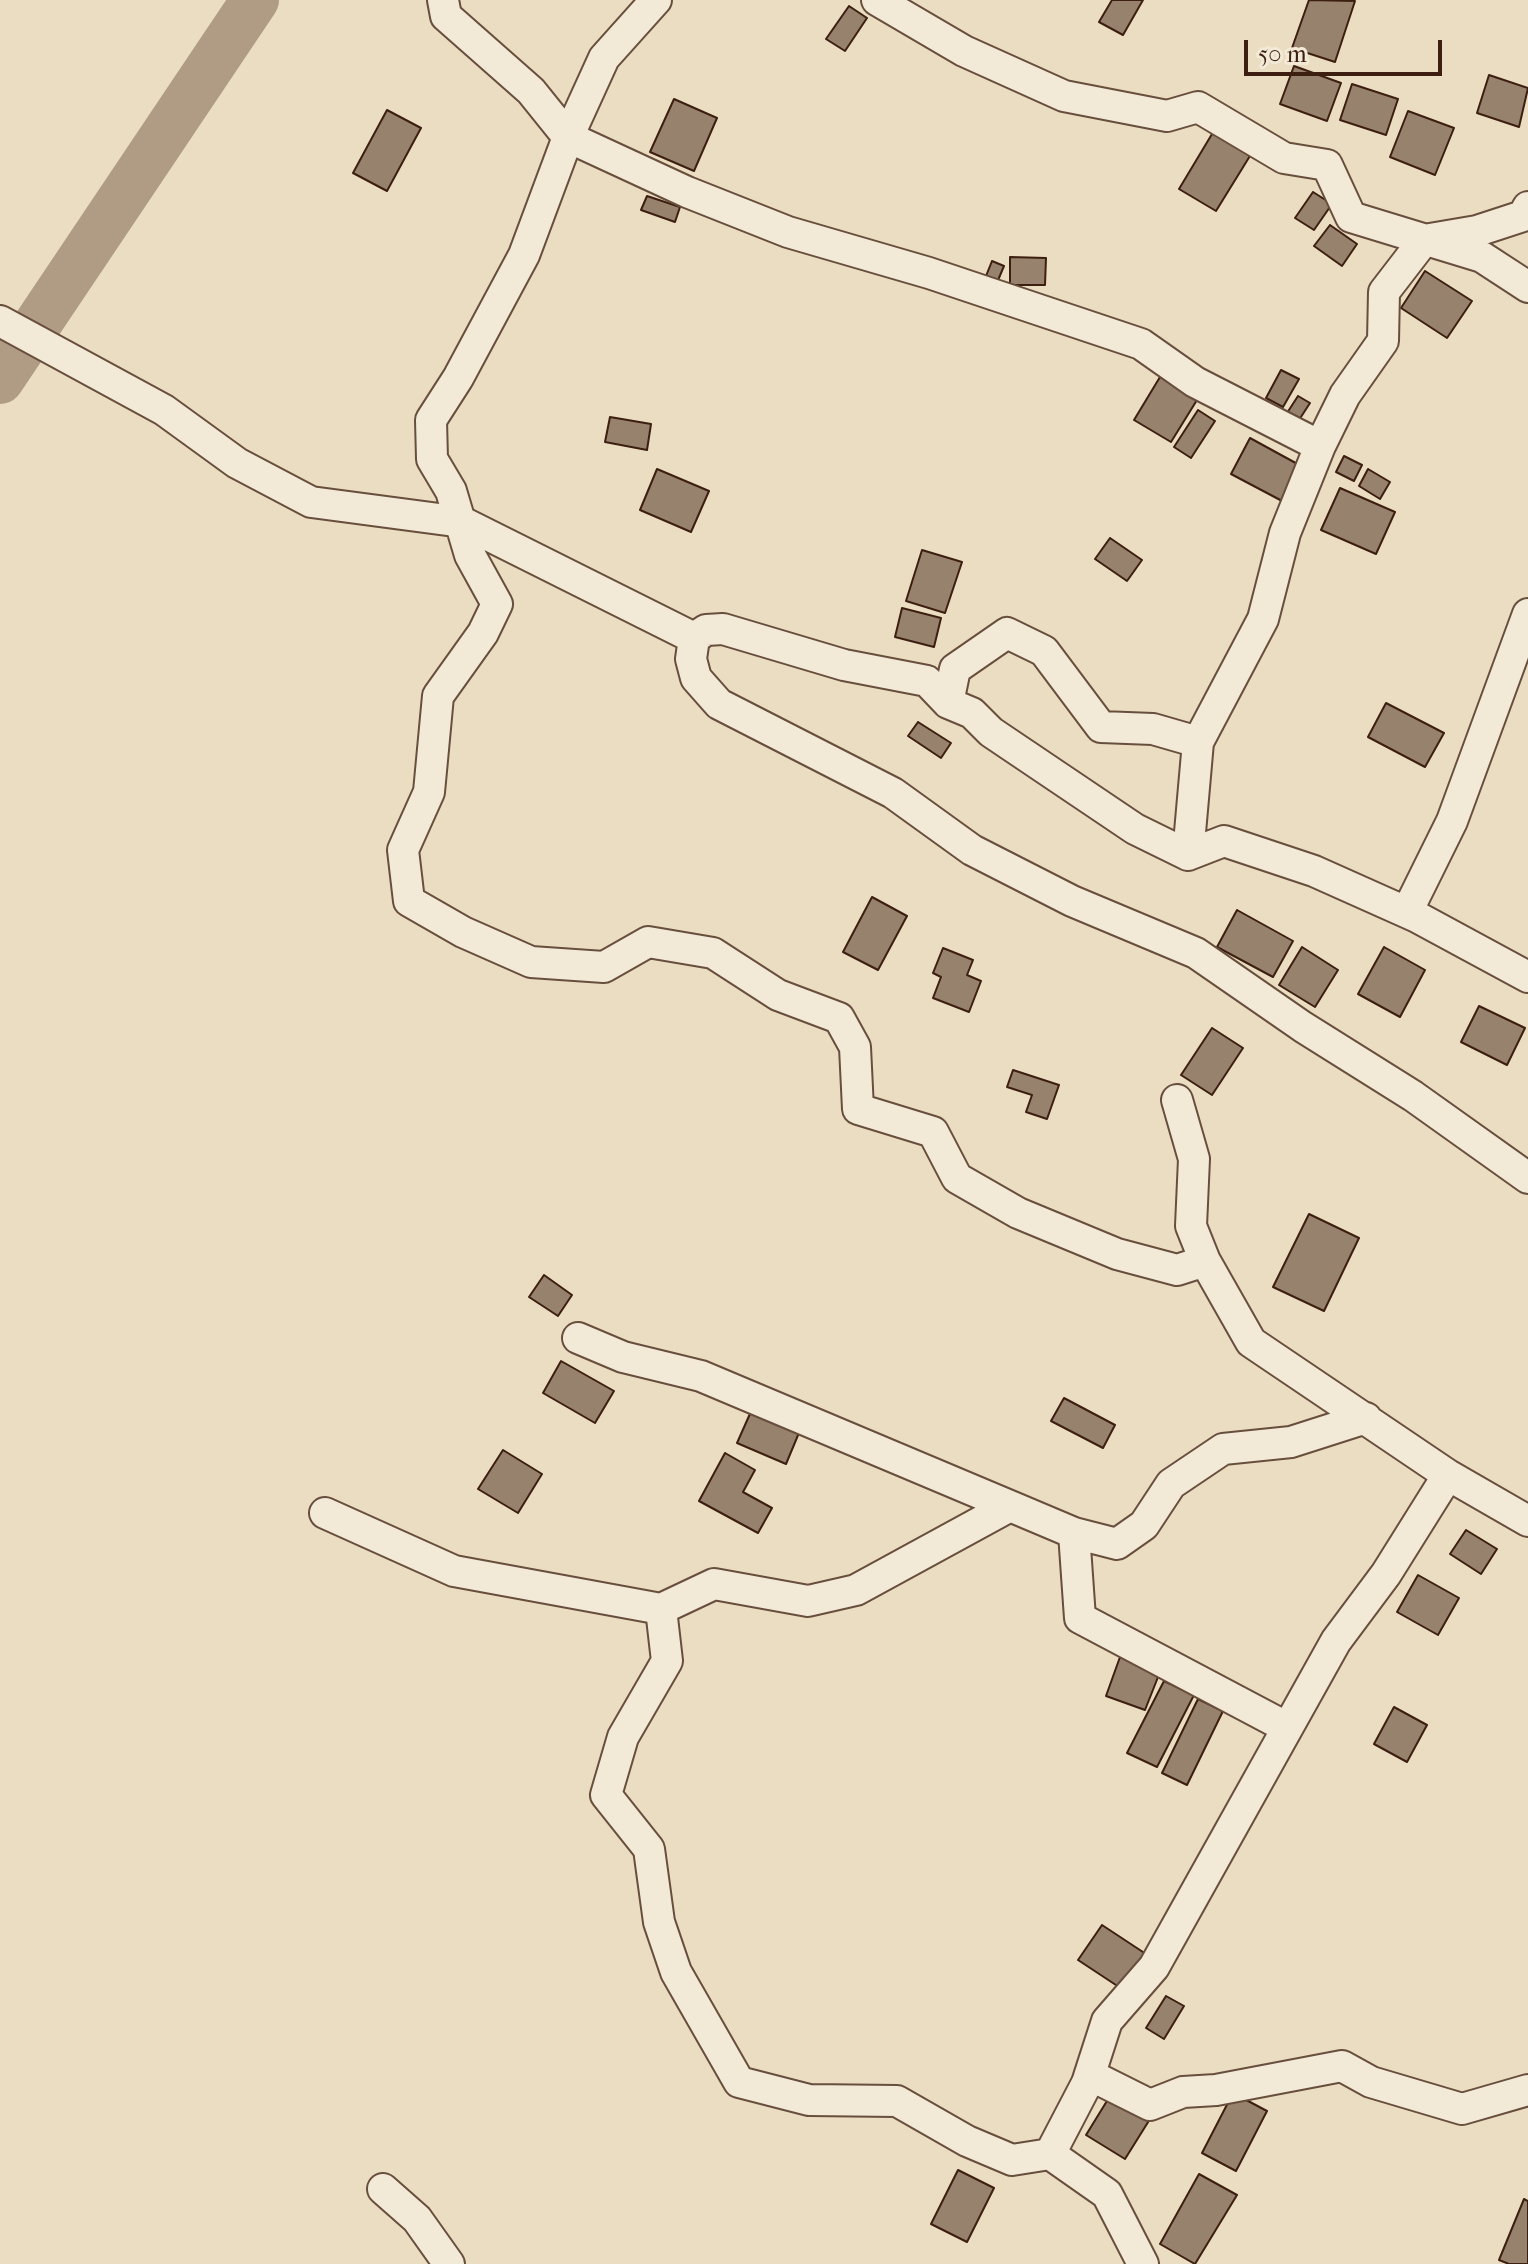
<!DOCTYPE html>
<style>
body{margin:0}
#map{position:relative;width:1528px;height:2264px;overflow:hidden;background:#ebddc1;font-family:"IM FELL French Canon",serif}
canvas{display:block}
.scale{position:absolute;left:1244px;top:40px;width:198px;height:36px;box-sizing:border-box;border:4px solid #3d1f11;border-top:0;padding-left:10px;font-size:24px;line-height:28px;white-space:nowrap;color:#3d1f11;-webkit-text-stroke:6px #f2e9d7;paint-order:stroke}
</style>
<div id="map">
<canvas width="1528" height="2264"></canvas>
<div class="scale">50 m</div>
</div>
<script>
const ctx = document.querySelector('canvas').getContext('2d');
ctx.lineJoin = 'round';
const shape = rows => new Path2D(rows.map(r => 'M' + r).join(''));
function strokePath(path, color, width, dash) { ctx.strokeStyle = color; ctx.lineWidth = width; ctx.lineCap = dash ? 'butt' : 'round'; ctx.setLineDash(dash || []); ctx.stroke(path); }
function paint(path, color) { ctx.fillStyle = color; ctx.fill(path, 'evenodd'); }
const river = shape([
 [0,380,255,0]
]);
const building = shape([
 [1112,0,1143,0,1123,35,1099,22,1112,0],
 [1309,0,1355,1,1335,62,1292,48,1309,0],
 [849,6,867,18,845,51,826,39,849,6],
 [1294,66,1341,83,1327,121,1280,104,1294,66],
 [1489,75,1528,88,1519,127,1477,113,1489,75],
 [1352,84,1398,99,1386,135,1340,120,1352,84],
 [674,99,717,118,694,171,650,152,674,99],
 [387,110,421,128,387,191,353,173,387,110],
 [1408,111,1454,128,1435,175,1390,157,1408,111],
 [1215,129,1253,151,1216,211,1179,189,1215,129],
 [1313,192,1332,204,1314,230,1295,218,1313,192],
 [647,196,680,207,675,222,641,210,647,196],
 [1330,225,1357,244,1342,266,1314,246,1330,225],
 [1010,257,1046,258,1045,285,1010,285,1010,257],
 [992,261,1004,266,996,285,984,281,992,261],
 [1425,271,1472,301,1447,338,1401,308,1425,271],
 [1281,370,1299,379,1283,407,1266,398,1281,370],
 [1160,377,1197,400,1171,442,1134,420,1160,377],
 [1298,396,1310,403,1299,420,1287,413,1298,396],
 [1198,410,1215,421,1191,458,1174,447,1198,410],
 [610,417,651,424,647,450,605,442,610,417],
 [1250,438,1303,467,1284,502,1231,474,1250,438],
 [1344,456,1362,465,1354,481,1336,472,1344,456],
 [657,469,709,491,691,532,640,510,657,469],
 [1368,469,1390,482,1380,499,1359,486,1368,469],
 [1340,488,1395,512,1376,554,1321,530,1340,488],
 [1110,538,1142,560,1127,581,1095,559,1110,538],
 [922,550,962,562,945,613,906,601,922,550],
 [902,608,941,618,934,647,895,637,902,608],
 [1386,703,1444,733,1425,767,1368,737,1386,703],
 [918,722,951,743,941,758,908,736,918,722],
 [872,897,907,916,878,970,843,952,872,897],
 [1237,910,1293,941,1273,977,1217,947,1237,910],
 [1302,947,1338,970,1315,1007,1279,985,1302,947],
 [1384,947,1425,970,1400,1017,1358,994,1384,947],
 [943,948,973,960,967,975,981,981,969,1012,933,998,941,977,933,973,943,948],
 [1479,1006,1525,1028,1507,1065,1461,1042,1479,1006],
 [1212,1028,1243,1048,1212,1095,1181,1075,1212,1028],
 [1013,1070,1059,1085,1047,1119,1026,1112,1032,1095,1007,1087,1013,1070],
 [1309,1214,1359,1238,1324,1311,1273,1287,1309,1214],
 [544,1275,572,1295,558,1316,529,1297,544,1275],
 [561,1361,614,1391,595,1423,543,1393,561,1361],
 [1064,1398,1115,1425,1103,1448,1051,1421,1064,1398],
 [753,1407,801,1428,786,1464,737,1443,753,1407],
 [503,1450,542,1474,518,1513,478,1489,503,1450],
 [725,1453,755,1470,743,1492,772,1508,758,1533,699,1501,725,1453],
 [1466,1530,1497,1549,1481,1574,1450,1554,1466,1530],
 [1418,1575,1459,1598,1438,1635,1397,1612,1418,1575],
 [1120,1657,1160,1672,1145,1710,1106,1696,1120,1657],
 [1164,1681,1194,1695,1157,1767,1127,1753,1164,1681],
 [1198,1699,1223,1711,1187,1785,1162,1773,1198,1699],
 [1394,1707,1427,1725,1407,1762,1374,1744,1394,1707],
 [1102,1925,1149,1956,1125,1991,1078,1960,1102,1925],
 [1166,1996,1184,2006,1164,2039,1146,2028,1166,1996],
 [1233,2093,1267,2111,1236,2171,1202,2153,1233,2093],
 [1110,2096,1150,2119,1125,2159,1086,2135,1110,2096],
 [958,2170,994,2188,967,2242,931,2224,958,2170],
 [1199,2174,1237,2195,1195,2264,1160,2244,1199,2174],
 [1524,2199,1528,2201,1528,2264,1509,2264,1499,2260,1524,2199]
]);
const minor = shape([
 [443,0,446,16,531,91,568,137,524,255,458,378,431,420,432,459,451,491,470,555,497,604,483,633,438,696,429,792,403,850,409,901,463,932,531,962,604,967,648,942,713,953,778,995,839,1018,855,1047,858,1109,933,1132,957,1178,1018,1213,1117,1254,1177,1270,1205,1261],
 [656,0,604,58,568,137,687,192,788,232,929,273,1141,344,1195,382,1320,446,1285,533,1263,619,1198,742,1188,855],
 [877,0,964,51,1064,96,1167,116,1198,107,1284,158,1327,165,1351,217,1482,257,1528,287],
 [0,321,164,410,237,463,311,502,462,522,694,638],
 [1320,446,1345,395,1383,341,1384,292,1424,240,1477,231,1523,216,1528,207],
 [694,638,691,659,696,678,719,704,893,793,972,850,1072,901,1196,953,1303,1027,1413,1096,1528,1178],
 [694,638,706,630,723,629,844,665,927,681,948,703,972,713,991,732,1135,829,1188,855,1224,841,1314,871,1417,917,1528,977],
 [948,703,955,669,1007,633,1044,651,1101,727,1153,729,1198,742],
 [1407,912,1452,821,1528,614],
 [1177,1100,1194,1159,1191,1226,1205,1261,1251,1342,1448,1475,1528,1521],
 [578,1338,623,1357,701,1376,1010,1506],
 [325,1513,454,1571,661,1609,714,1584,808,1601,856,1590,1010,1506,1074,1533,1117,1544,1144,1525,1171,1484,1223,1449,1291,1442,1366,1418],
 [1074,1533,1080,1618,1286,1727],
 [661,1609,667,1661,623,1737,606,1795,649,1849,659,1922,676,1972,739,2082,809,2100,897,2101,967,2141,1012,2160,1050,2154],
 [1090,2075,1150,2105,1183,2092,1216,2090,1342,2066,1371,2082,1462,2109,1528,2090],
 [383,2189,417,2219,449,2264],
 [1143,2264,1107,2194,1050,2154,1087,2083,1107,2021,1154,1967,1336,1641,1386,1574,1448,1475]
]);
strokePath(river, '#b09c85', 48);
paint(building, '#97826d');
strokePath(building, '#3d1f11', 2);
strokePath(minor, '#684e3d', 34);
strokePath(minor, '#f2e9d7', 30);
</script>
